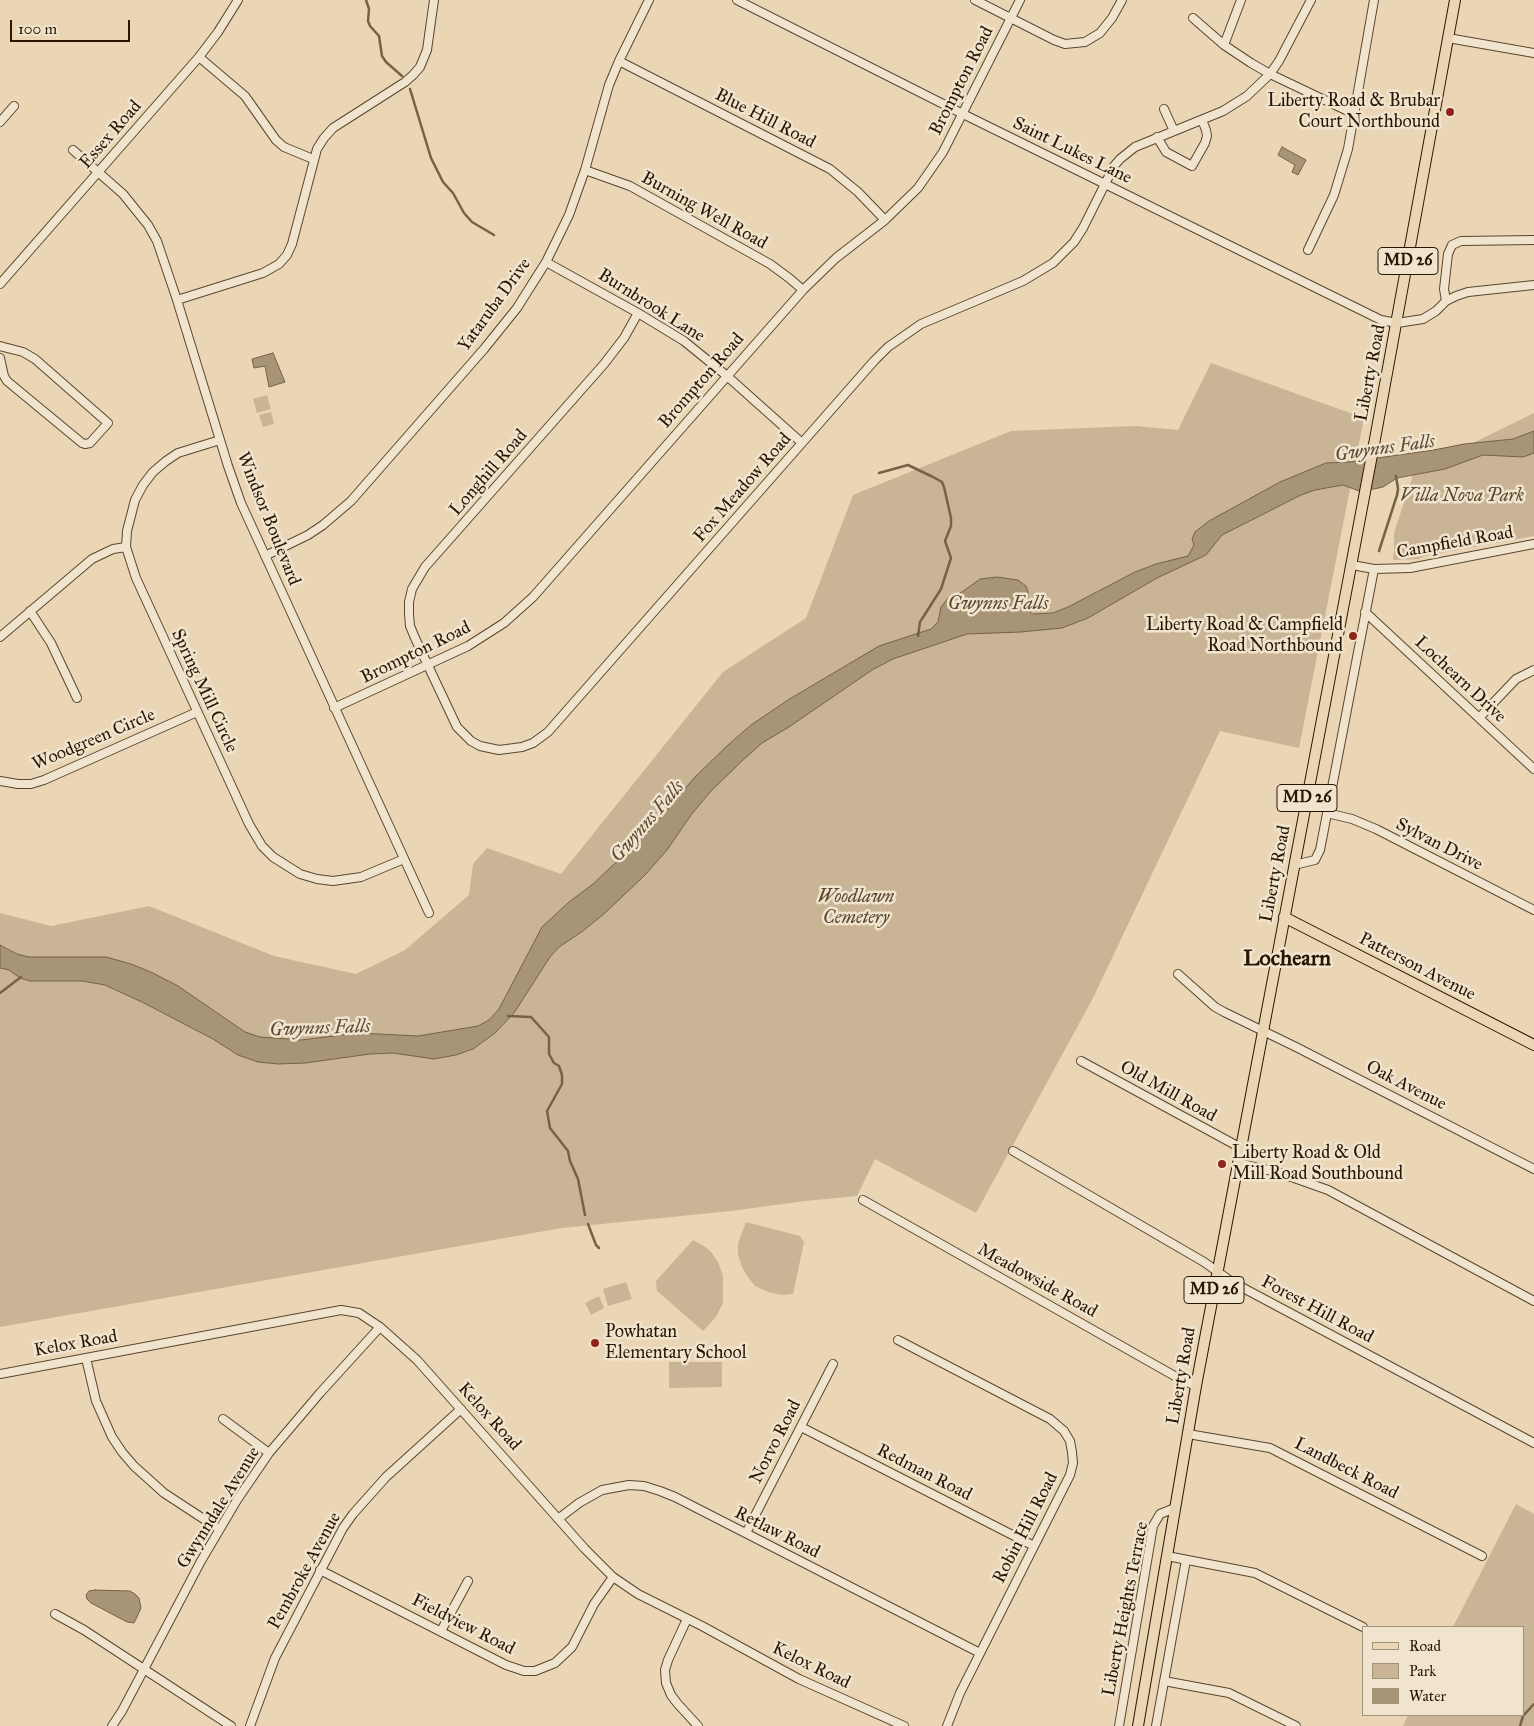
<!DOCTYPE html>
<style>
body{margin:0}
#map{position:relative;width:1534px;height:1726px;overflow:hidden;background:#ead6b5;font-family:"IM FELL Great Primer",serif}
canvas{display:block}
.legend{position:absolute;left:1362px;top:1626px;width:162px;height:90px;box-sizing:border-box;background:#f1e4cf;border:1px solid #a1927c;margin:0;padding:6px 9px;list-style:none;font-size:15px;color:#291600}
.legend li{display:flex;align-items:center;gap:10px;height:25px}
.legend b{width:25px;border:1px solid #a1927c}
.scale{position:absolute;left:10px;top:20px;width:120px;height:22px;box-sizing:border-box;border:2px solid #291600;border-top:0;padding-left:6px;font-size:15px;line-height:18px;white-space:nowrap;color:#291600;-webkit-text-stroke:4px #f1e4cf;paint-order:stroke}
</style>
<div id="map">
<canvas width="1534" height="1726"></canvas>
<ul class="legend">
<li><b style="height:6px;background:#ead6b5"></b>Road</li>
<li><b style="height:14px;background:#c9b596"></b>Park</li>
<li><b style="height:14px;background:#a89577"></b>Water</li>
</ul>
<div class="scale">100 m</div>
</div>
<script>
const ctx = document.querySelector('canvas').getContext('2d');
ctx.lineJoin = 'round';
function paint(path, color) { ctx.fillStyle = color; ctx.fill(path, 'evenodd'); }
const shape = rows => new Path2D(rows.map(r => 'M' + r).join(''));
function strokePath(path, color, width, dash) { ctx.strokeStyle = color; ctx.lineWidth = width; ctx.lineCap = dash ? 'butt' : 'round'; ctx.setLineDash(dash || []); ctx.stroke(path); }
function drawText(font, color, halo, rows, align = 'center') {
  ctx.font = font + ' "IM FELL Great Primer",serif'; ctx.lineWidth = 5; ctx.setLineDash([]); ctx.textBaseline = 'middle'; ctx.strokeStyle = halo; ctx.fillStyle = color; for (const [text, x, y, turn = 0] of rows) {
    ctx.save(); ctx.translate(x, y); ctx.rotate((+turn || 0) * Math.PI / 180); ctx.textAlign = isNaN(turn) ? turn : align; if (halo) ctx.strokeText(text, 0, 0); ctx.fillText(text, 0, 0); ctx.restore();
  }
}
const green = shape([
 [1211,363,1364,418,1299,748,1220,731,1093,998,976,1213,875,1159,857,1196,805,1201,731,1211,562,1228,0,1327,0,913,51,926,149,906,274,956,356,974,405,950,469,895,473,864,487,848,561,874,723,672,806,618,853,495,1011,431,1136,426,1178,430],
 [267,395,271,409,257,413,253,399],
 [271,412,274,424,263,427,259,415],
 [1534,413,1534,536,1425,556,1419,559,1393,560,1394,551,1394,533,1411,481,1418,452,1473,443],
 [746,1222,800,1236,804,1242,793,1294,781,1295,768,1292,755,1286,747,1276,742,1267,738,1255,738,1243],
 [693,1240,704,1246,711,1252,718,1262,723,1276,723,1303,716,1317,703,1331,657,1291,656,1281],
 [626,1282,632,1299,608,1306,603,1289],
 [599,1296,604,1308,591,1315,585,1303],
 [669,1362,722,1362,722,1387,669,1388],
 [1516,1504,1534,1514,1534,1726,1403,1726,1408,1715,1523,1715,1523,1627,1453,1627]
]);
const water = shape([
 [1282,147,1306,160,1298,175,1292,172,1295,165,1278,155,1282,147],
 [273,353,285,382,269,387,265,366,254,368,252,359,273,353],
 [1534,431,1534,453,1523,457,1483,455,1445,469,1397,478,1383,487,1374,489,1359,491,1343,485,1315,490,1301,495,1222,535,1206,555,1157,578,1088,618,1070,625,1062,628,1021,632,967,634,893,659,872,670,789,727,762,743,742,761,711,791,691,815,667,850,645,875,605,913,583,931,559,947,550,957,514,1013,495,1033,473,1049,456,1055,434,1059,393,1053,370,1054,305,1063,278,1064,258,1062,238,1055,213,1039,144,1003,105,985,82,981,30,981,20,978,9,970,0,968,0,945,17,954,29,957,106,957,131,964,153,973,178,986,245,1032,260,1037,301,1040,358,1033,418,1036,478,1026,489,1020,499,1009,542,927,569,902,593,884,647,833,695,777,728,745,751,725,788,700,879,646,931,629,938,622,941,607,949,597,962,592,980,579,997,577,1018,580,1026,586,1028,592,1027,609,1032,614,1053,613,1068,607,1135,572,1156,564,1188,556,1194,545,1192,539,1195,532,1209,521,1280,482,1326,463,1349,462,1434,450,1464,444,1513,439,1534,431],
 [95,1590,130,1591,135,1594,139,1598,141,1608,136,1619,134,1623,127,1622,91,1603,87,1599,86,1595,89,1591,95,1590]
]);
const stream = shape([
 [366,0,369,9,368,21,370,26,379,36,382,56,386,62,402,76],
 [410,89,431,158,443,182,453,193,464,213,472,222,494,235],
 [879,473,908,465,933,477,942,482,944,487,951,518,951,526,945,541,951,558,941,589,920,622,918,636],
 [1379,551,1397,495,1398,489,1396,476],
 [0,993,21,977],
 [508,1016,531,1017,549,1037,549,1054,554,1063,559,1066,562,1075,562,1084,547,1111,550,1128,568,1151,570,1161,578,1179,585,1215],
 [588,1224,596,1245,599,1248],
 [1520,1726,1523,1716,1534,1704]
]);
const minor = shape([
 [737,0,963,114,1381,320,1397,323,1423,319,1436,311,1446,301,1456,296,1468,292,1534,285],
 [975,0,1054,40,1065,44,1085,42,1100,33,1112,18,1122,0],
 [1193,18,1224,45,1251,63,1270,74,1354,114],
 [1448,38,1534,53],
 [1224,45,1241,0],
 [199,57,245,96,276,140,284,147,313,159],
 [619,61,830,169,858,192,885,220],
 [1164,109,1174,131],
 [0,122,14,106],
 [1157,137,1166,152,1192,166,1205,143,1207,136,1206,130,1202,120],
 [73,150,123,194,148,225,157,241,177,300,228,466,241,503,429,913],
 [585,170,630,186,770,264,789,278,803,290],
 [1308,250,1334,195,1348,149,1374,0],
 [546,262,638,313,684,341,727,376,802,443],
 [0,284,199,57,218,32,238,0],
 [177,300,263,273,279,264,287,255,292,244,317,149,324,138,333,128,405,82,413,75,420,67,427,50,434,0],
 [1446,301,1444,289,1448,254,1452,245,1461,241,1534,240],
 [638,313,624,338,604,364,425,567,412,589,409,602,409,614,410,626,415,638,457,727,471,741,480,746,499,750,522,747,533,743,548,732,874,361,888,347,921,324,1023,281,1053,263,1074,242,1083,228,1114,166,1120,159,1135,147,1223,111,1247,96,1270,74,1279,61,1311,0],
 [0,346,23,352,35,359,108,423,90,443,85,444,82,443,7,381,4,376,0,358],
 [220,440,178,453,166,461,153,472,143,485,135,500,127,531,126,547,136,578,249,824,262,846,273,857,300,874,317,879,333,881,361,877,404,859],
 [265,556,308,535,323,525,351,501,484,349,517,308,546,262,569,215,585,170,609,85,619,61,649,0],
 [1352,565,1374,569,1410,568,1534,544],
 [30,611,51,643,77,698],
 [1365,612,1534,769],
 [0,637,92,559,113,549,126,547],
 [334,708,468,646,504,623,533,597,803,290,836,258,885,220,918,188,943,152,1020,0],
 [1479,718,1516,679,1534,670],
 [0,781,18,784,31,784,44,780,197,712],
 [1327,813,1352,819,1376,829,1534,910],
 [1294,865,1315,860,1320,850,1374,569],
 [1178,974,1215,1007,1224,1012,1296,1047,1534,1169],
 [1081,1061,1241,1148],
 [1013,1151,1204,1262,1232,1282,1534,1443],
 [1238,1163,1280,1173,1328,1190,1534,1301],
 [863,1200,1180,1379,1196,1386],
 [898,1340,1050,1419,1064,1431,1070,1441,1072,1452,1073,1463,1070,1475,960,1693,947,1726],
 [86,1358,96,1401,112,1437,122,1452,134,1466,164,1493,219,1529],
 [0,1374,341,1310,359,1313,380,1327,417,1360,585,1549,613,1577,638,1594,702,1626,799,1679,904,1726],
 [223,1419,269,1453],
 [801,1427,1034,1546],
 [1188,1434,1270,1448,1482,1556],
 [558,1519,579,1503,602,1490,629,1485,644,1486,660,1491,675,1497,980,1653],
 [746,1533,833,1364],
 [1167,1556,1255,1573,1363,1627],
 [320,1570,506,1665,524,1671,535,1671,555,1663,572,1647,594,1604,613,1577],
 [55,1614,84,1630,231,1726],
 [687,1619,668,1660,665,1670,666,1683,671,1695,677,1703,698,1726],
 [441,1631,468,1581],
 [1164,1681,1229,1693,1296,1726],
 [112,1726,122,1711,201,1561,237,1500,269,1453,320,1393,380,1327],
 [250,1726,275,1658,343,1528,353,1514,386,1477,461,1409],
 [1119,1726,1153,1526,1160,1514,1175,1508],
 [1156,1726,1186,1560]
]);
const major = shape([
 [1284,917,1534,1045],
 [1138,1726,1196,1386,1375,439,1455,0]
]);
const markers = [
 [1450,112,5,"#8f2418"],
 [1353,636,5,"#8f2418"],
 [1222,1164,5,"#8f2418"],
 [595,1343,5,"#8f2418"]
];
const shields = [
 [1408,261,60],
 [1307,798,60],
 [1214,1290,60]
];
const shieldNames = [
 ["MD 26",1408,261],
 ["MD 26",1307,798],
 ["MD 26",1214,1290]
];
const streetNames = [
 ["Brompton Road",962,81,-63],
 ["Blue Hill Road",765,119,27],
 ["Essex Road",111,135,-49],
 ["Saint Lukes Lane",1072,151,26],
 ["Burning Well Road",704,211,29],
 ["Yataruba Drive",495,305,-54],
 ["Burnbrook Lane",651,306,32],
 ["Liberty Road",1371,373,-79],
 ["Brompton Road",702,381,-49],
 ["Longhill Road",489,473,-49],
 ["Fox Meadow Road",743,488,-49],
 ["Windsor Boulevard",268,519,68],
 ["Campfield Road",1455,543,-10],
 ["Brompton Road",416,653,-26],
 ["Lochearn Drive",1460,680,43],
 ["Spring Mill Circle",204,691,65],
 ["Woodgreen Circle",94,740,-23],
 ["Sylvan Drive",1439,845,27],
 ["Liberty Road",1276,874,-79],
 ["Patterson Avenue",1417,967,27],
 ["Oak Avenue",1406,1086,27],
 ["Old Mill Road",1168,1092,29],
 ["Meadowside Road",1037,1281,29],
 ["Forest Hill Road",1317,1310,28],
 ["Kelox Road",76,1344,-10],
 ["Liberty Road",1182,1376,-80],
 ["Kelox Road",489,1417,48],
 ["Norvo Road",776,1442,-63],
 ["Landbeck Road",1346,1469,27],
 ["Redman Road",924,1473,27],
 ["Gwynndale Avenue",219,1508,-58],
 ["Robin Hill Road",1026,1528,-63],
 ["Retlaw Road",777,1533,27],
 ["Pembroke Avenue",305,1571,-61],
 ["Liberty Heights Terrace",1126,1609,-79],
 ["Fieldview Road",463,1625,27],
 ["Kelox Road",811,1666,26]
];
const poiNames = [
 ["Liberty Road & Brubar",1440,102],
 ["Court Northbound",1440,123],
 ["Liberty Road & Campfield",1343,626],
 ["Road Northbound",1343,647],
 ["Liberty Road & Old",1232,1154,"left"],
 ["Mill Road Southbound",1232,1175,"left"],
 ["Powhatan",605,1333,"left"],
 ["Elementary School",605,1354,"left"]
];
const parkNames = [
 ["Villa Nova Park",1462,497],
 ["Woodlawn",856,898],
 ["Cemetery",856,919]
];
const waterNames = [
 ["Gwynns Falls",1385,449,-8],
 ["Gwynns Falls",998,604],
 ["Gwynns Falls",648,822,-49],
 ["Gwynns Falls",320,1029,-2]
];
const districtNames = [
 ["Lochearn",1287,960]
];
paint(green, '#c9b596');
paint(water, '#a89577');
strokePath(water, '#756247', 1);
strokePath(stream, '#756247', 2.5);
strokePath(minor, '#59462d', 10);
strokePath(major, '#291600', 12);
strokePath(minor, '#f1e4cf', 8);
strokePath(major, '#ead6b5', 10);
for (const [x, y, r, color] of markers) { const dot = new Path2D(); dot.arc(x, y, r, 0, 2 * Math.PI); ctx.fillStyle = color; ctx.fill(dot); strokePath(dot, '#f1e4cf', 2); }
for (const [x, y, w] of shields) { const box = new Path2D(); box.roundRect(x - w / 2, y - 13.5, w, 27, 4); ctx.fillStyle = '#f1e4cf'; ctx.fill(box); strokePath(box, '#291600', 1); }
drawText('bold 16px', '#291600', null, shieldNames);
drawText('18px', '#291600', '#f1e4cf', streetNames);
drawText('18px', '#291600', '#f1e4cf', poiNames, 'right');
drawText('italic 18px', '#59462d', '#f1e4cf', parkNames);
drawText('italic 19px', '#5c4930', '#f1e4cf', waterNames);
drawText('bold 22px', '#291600', '#f1e4cf', districtNames);
</script>
